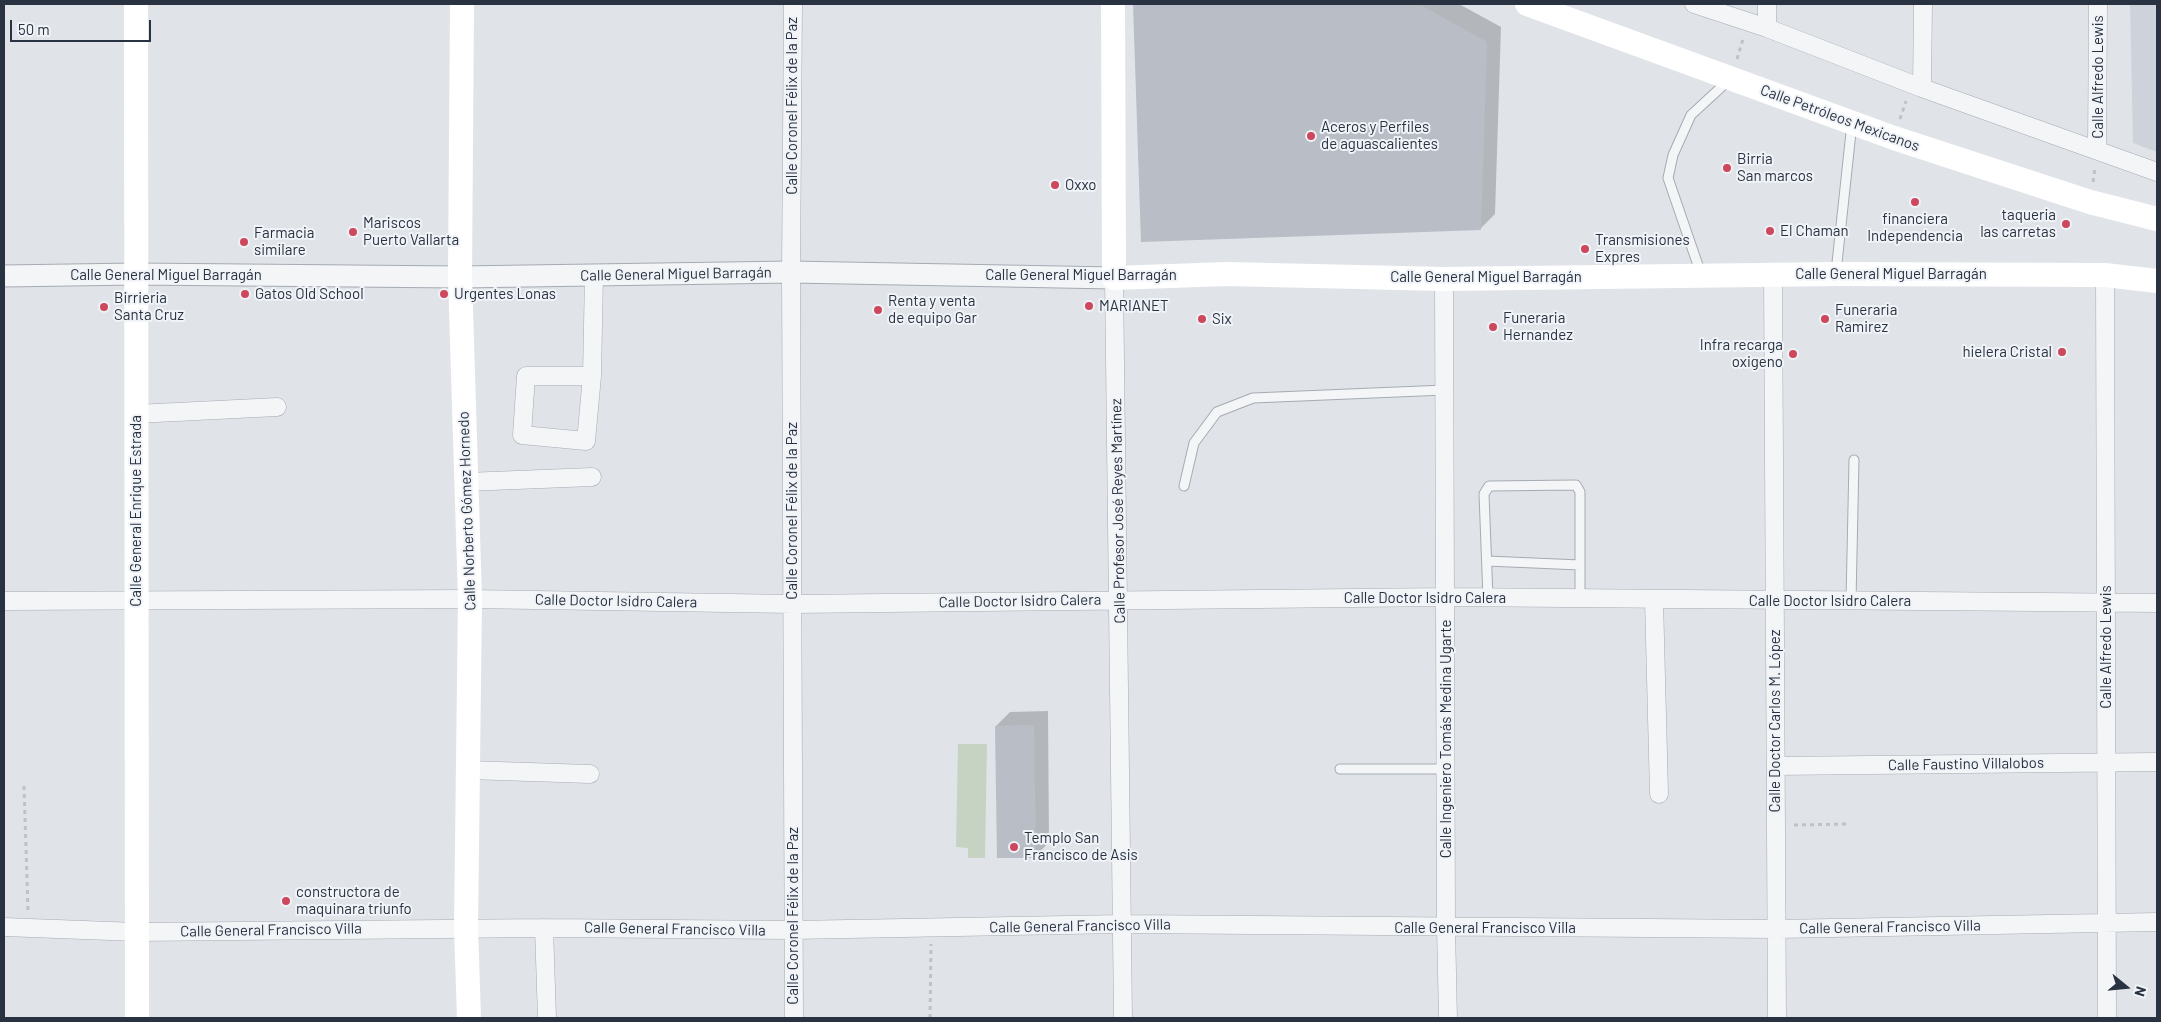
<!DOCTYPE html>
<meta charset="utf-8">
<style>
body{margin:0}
#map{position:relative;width:2161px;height:1022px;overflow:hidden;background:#e0e4e9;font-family:Barlow,sans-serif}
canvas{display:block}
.frame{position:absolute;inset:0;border:5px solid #293240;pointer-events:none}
.north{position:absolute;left:2101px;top:962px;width:50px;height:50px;-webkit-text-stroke:4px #f0f3f7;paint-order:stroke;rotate:107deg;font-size:14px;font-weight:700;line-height:20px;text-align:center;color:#293240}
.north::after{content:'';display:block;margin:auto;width:18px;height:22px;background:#293240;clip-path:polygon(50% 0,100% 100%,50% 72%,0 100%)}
.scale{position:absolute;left:10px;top:20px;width:141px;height:22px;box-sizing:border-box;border:2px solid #293240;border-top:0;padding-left:6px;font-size:15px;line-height:18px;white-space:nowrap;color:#293240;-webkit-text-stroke:4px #f0f3f7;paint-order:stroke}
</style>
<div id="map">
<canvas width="2161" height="1022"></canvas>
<div class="frame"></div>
<div class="north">N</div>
<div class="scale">50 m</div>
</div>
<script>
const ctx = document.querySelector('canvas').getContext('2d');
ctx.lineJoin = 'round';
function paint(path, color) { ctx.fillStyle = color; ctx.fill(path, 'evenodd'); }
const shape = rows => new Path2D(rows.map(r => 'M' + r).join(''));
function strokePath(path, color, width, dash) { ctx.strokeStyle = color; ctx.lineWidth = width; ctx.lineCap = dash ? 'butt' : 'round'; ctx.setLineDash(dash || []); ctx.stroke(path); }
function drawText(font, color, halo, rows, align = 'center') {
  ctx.font = font + ' Barlow,sans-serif'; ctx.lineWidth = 4; ctx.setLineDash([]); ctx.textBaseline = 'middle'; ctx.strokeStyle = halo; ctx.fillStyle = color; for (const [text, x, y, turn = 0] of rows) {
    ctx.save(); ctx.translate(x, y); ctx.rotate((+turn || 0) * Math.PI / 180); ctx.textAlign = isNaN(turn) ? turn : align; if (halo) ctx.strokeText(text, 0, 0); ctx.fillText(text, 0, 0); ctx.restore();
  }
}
const built = shape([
 [2130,4,2157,4,2157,152,2133,143]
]);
const green = shape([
 [958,744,987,744,985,858,968,858,968,848,956,847]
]);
const shadow = shape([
 [1134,4,1459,4,1501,27,1495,214,1481,228,1143,240],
 [1048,711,1049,842,1035,857,996,726,1010,712]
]);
const building = shape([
 [1133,4,1419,4,1487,42,1481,230,1141,242],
 [1034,725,1036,858,997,858,995,726]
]);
const path = shape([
 [1737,59,1743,39],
 [1900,119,1906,101],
 [2093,182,2095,168],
 [24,786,28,911],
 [1794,825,1848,824],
 [930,1018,931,944]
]);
const service = shape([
 [1836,272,1852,123],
 [1701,274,1668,178,1673,155,1691,115,1729,80],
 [1184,486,1194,443,1217,412,1253,398,1445,390],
 [1487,561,1580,565],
 [1488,598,1484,494,1489,486,1576,485,1580,492,1580,599],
 [1851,601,1854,460],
 [1340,769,1446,769]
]);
const minor = shape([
 [793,4,791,272,794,1018],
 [1694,4,1767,28,1922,88,2157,172],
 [1767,4,1767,28],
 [1922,88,1923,4],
 [2097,150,2098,4],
 [1773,274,1777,1018],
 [2105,275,2107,1018],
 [1114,278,1123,1018],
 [1444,279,1446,928,1448,1018],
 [592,376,526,376,522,435,586,441,592,376,594,275],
 [136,414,277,407],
 [466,482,592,477],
 [1654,600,1659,794],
 [4,601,470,599,793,604,1446,597,2157,603],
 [1776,766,2157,762],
 [468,770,590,774],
 [4,927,137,932,544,928,793,930,1122,924,1778,929,2157,922],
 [544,928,547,1018]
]);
const tertiary = shape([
 [4,276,136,274,460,277,791,272,1114,278]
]);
const secondary = shape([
 [136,4,137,1018],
 [462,4,460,277,470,599,466,928,469,1018],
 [1113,4,1114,278,1226,274,1444,279,1835,274,2105,275,2157,281],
 [1527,4,1894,138,2090,202,2157,219]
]);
const markers = [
 [1311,136,5,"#cd475d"],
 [1727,168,5,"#cd475d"],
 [1055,185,5,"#cd475d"],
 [1915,202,5,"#cd475d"],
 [2066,224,5,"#cd475d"],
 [1770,231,5,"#cd475d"],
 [353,232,5,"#cd475d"],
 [244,242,5,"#cd475d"],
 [1585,249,5,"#cd475d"],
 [245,294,5,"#cd475d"],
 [444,294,5,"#cd475d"],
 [1089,306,5,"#cd475d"],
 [104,307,5,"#cd475d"],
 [878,310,5,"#cd475d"],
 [1202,319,5,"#cd475d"],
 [1825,319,5,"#cd475d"],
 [1493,327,5,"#cd475d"],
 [2062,352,5,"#cd475d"],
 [1793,354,5,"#cd475d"],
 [1014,847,5,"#cd475d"],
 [286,901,5,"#cd475d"]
];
const streetNames = [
 ["Calle Alfredo Lewis",2098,77,-90],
 ["Calle Coronel Félix de la Paz",792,106,-90],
 ["Calle Petróleos Mexicanos",1840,118,20],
 ["Calle General Miguel Barragán",676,274,-1],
 ["Calle General Miguel Barragán",1891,274],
 ["Calle General Miguel Barragán",166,275],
 ["Calle General Miguel Barragán",1081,275],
 ["Calle General Miguel Barragán",1486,277],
 ["Calle General Enrique Estrada",136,511,-90],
 ["Calle Norberto Gómez Hornedo",467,511,-92],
 ["Calle Coronel Félix de la Paz",792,511,-90],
 ["Calle Profesor José Reyes Martínez",1118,511,-91],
 ["Calle Doctor Isidro Calera",1425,598],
 ["Calle Doctor Isidro Calera",616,601,1],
 ["Calle Doctor Isidro Calera",1020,601,-1],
 ["Calle Doctor Isidro Calera",1830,601],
 ["Calle Alfredo Lewis",2106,647,-90],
 ["Calle Doctor Carlos M. López",1775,721,-90],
 ["Calle Ingeniero Tomás Medina Ugarte",1446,739,-90],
 ["Calle Faustino Villalobos",1966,764,-1],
 ["Calle Coronel Félix de la Paz",793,916,-90],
 ["Calle General Francisco Villa",1080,926,-1],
 ["Calle General Francisco Villa",1890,927,-1],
 ["Calle General Francisco Villa",1485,928],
 ["Calle General Francisco Villa",675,929,1],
 ["Calle General Francisco Villa",271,930,-1]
];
const poiNames = [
 ["Aceros y Perfiles",1321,127],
 ["de aguascalientes",1321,144],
 ["Birria",1737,159],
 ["San marcos",1737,176],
 ["Oxxo",1065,185],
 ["taqueria",2056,215,"right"],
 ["las carretas",2056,232,"right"],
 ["financiera",1915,219,"center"],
 ["Independencia",1915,236,"center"],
 ["Mariscos",363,223],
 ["Puerto Vallarta",363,240],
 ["El Chaman",1780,231],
 ["Farmacia",254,233],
 ["similare",254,250],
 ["Transmisiones",1595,240],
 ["Expres",1595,257],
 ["Gatos Old School",255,294],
 ["Urgentes Lonas",454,294],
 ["Birrieria",114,298],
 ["Santa Cruz",114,315],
 ["Renta y venta",888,301],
 ["de equipo Gar",888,318],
 ["MARIANET",1099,306],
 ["Funeraria",1835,310],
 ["Ramirez",1835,327],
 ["Funeraria",1503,318],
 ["Hernandez",1503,335],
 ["Six",1212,319],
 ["Infra recarga",1783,345,"right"],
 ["oxigeno",1783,362,"right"],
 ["hielera Cristal",2052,352,"right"],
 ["Templo San",1024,838],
 ["Francisco de Asis",1024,855],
 ["constructora de",296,892],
 ["maquinara triunfo",296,909]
];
paint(built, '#ced3db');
paint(green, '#c6d3c2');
paint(shadow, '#0003');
paint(building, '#b8bdc6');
strokePath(service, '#a5abb3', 11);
strokePath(minor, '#a5abb3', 19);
strokePath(tertiary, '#a5abb3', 23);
strokePath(path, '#bec2c7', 3, [4, 4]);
strokePath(service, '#f3f5f7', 9);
strokePath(minor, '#f3f5f7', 18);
strokePath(tertiary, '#f3f5f7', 21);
strokePath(secondary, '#fff', 24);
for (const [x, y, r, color] of markers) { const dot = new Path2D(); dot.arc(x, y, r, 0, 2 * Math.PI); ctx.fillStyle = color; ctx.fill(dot); strokePath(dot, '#f0f3f7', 2); }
drawText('15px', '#293240', '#f0f3f7', streetNames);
drawText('15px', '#293240', '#f0f3f7', poiNames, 'left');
</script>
